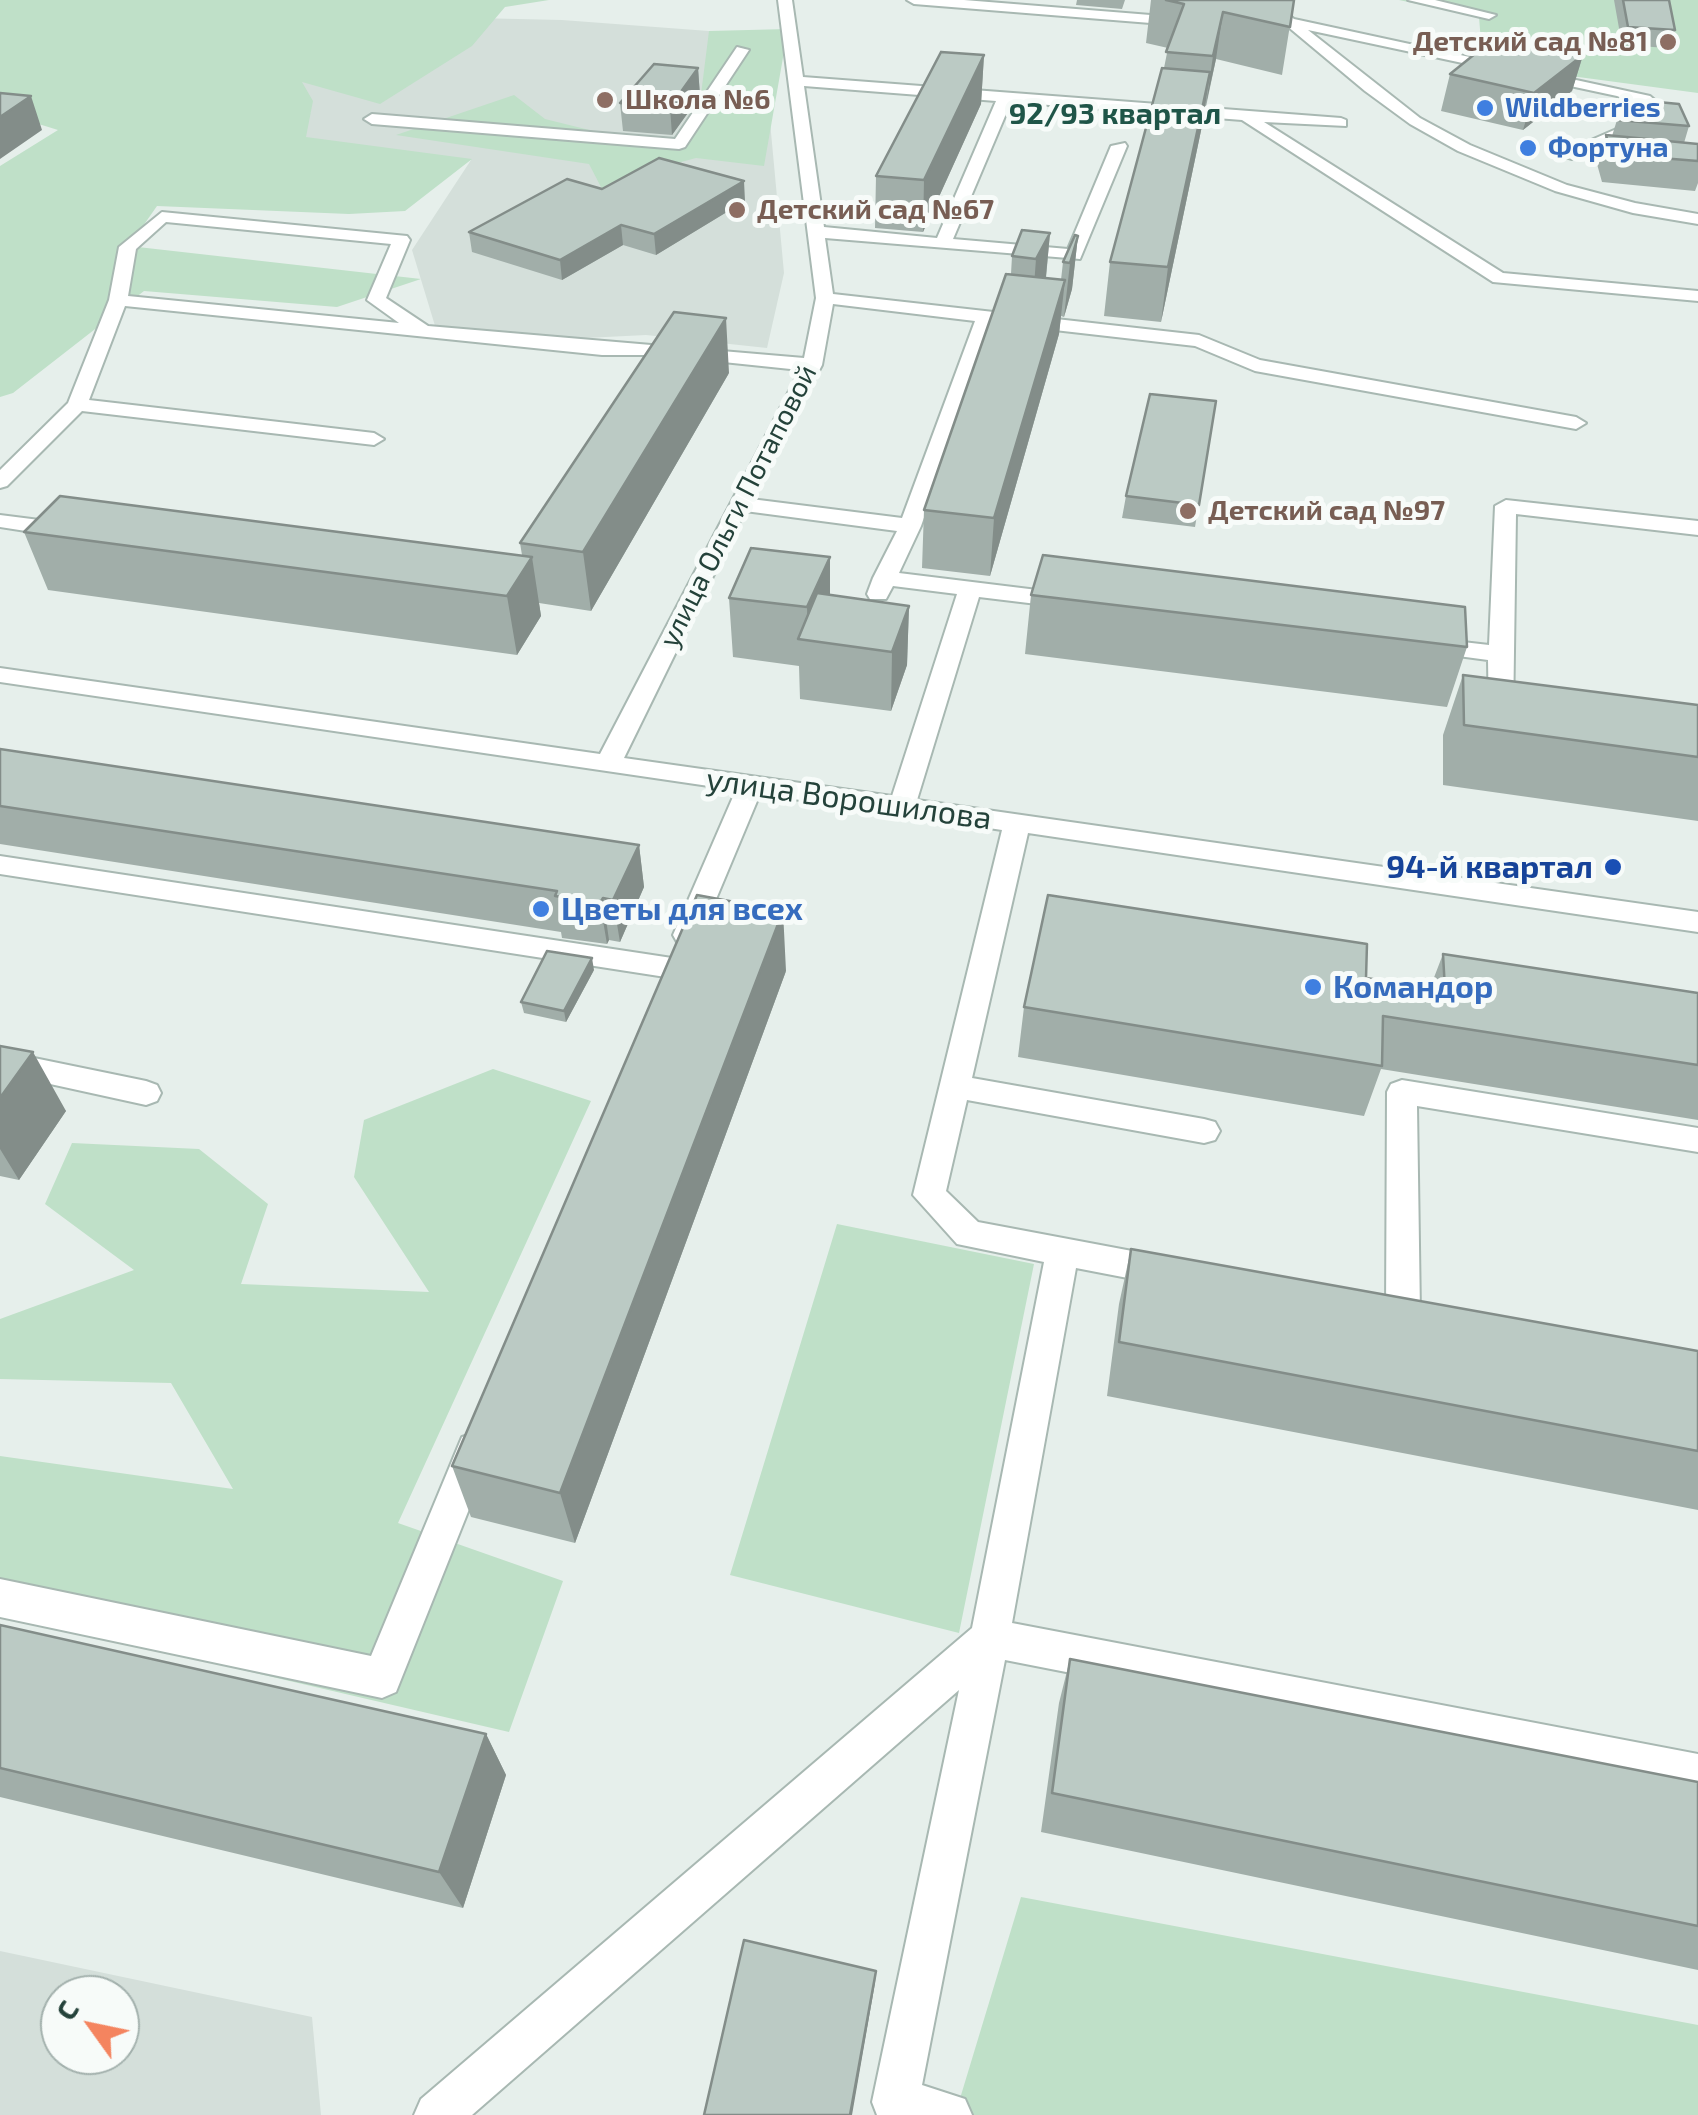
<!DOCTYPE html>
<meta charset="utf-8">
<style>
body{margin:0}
#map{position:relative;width:1698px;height:2115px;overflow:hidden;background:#e6efeb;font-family:"Exo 2",sans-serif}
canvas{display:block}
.north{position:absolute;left:40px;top:1975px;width:100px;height:100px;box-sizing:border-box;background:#f7fbf9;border:2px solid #a3b1ad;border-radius:50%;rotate:303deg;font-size:28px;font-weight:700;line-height:40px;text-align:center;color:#24423a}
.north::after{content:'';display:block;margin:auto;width:35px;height:45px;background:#f4845f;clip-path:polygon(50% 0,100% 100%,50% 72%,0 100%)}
</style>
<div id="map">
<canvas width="1698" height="2115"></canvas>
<div class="north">С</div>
</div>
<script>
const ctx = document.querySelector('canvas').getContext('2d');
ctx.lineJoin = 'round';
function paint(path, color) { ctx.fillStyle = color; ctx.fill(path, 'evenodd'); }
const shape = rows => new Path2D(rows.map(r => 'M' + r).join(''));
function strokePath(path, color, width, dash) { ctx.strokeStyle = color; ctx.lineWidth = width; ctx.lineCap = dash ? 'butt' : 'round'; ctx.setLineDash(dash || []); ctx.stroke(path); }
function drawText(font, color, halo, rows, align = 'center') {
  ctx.font = font + ' "Exo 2",sans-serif'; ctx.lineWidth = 10; ctx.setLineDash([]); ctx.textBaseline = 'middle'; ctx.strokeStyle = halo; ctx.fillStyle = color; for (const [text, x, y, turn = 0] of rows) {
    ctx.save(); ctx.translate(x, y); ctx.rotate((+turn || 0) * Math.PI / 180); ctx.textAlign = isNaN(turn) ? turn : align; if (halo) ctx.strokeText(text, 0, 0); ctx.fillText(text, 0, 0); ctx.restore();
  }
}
const built = shape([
 [386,16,562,20,762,35,784,273,767,348,646,335,545,340,436,329,412,250,471,160,275,144,311,112,269,106],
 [0,1951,312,2017,321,2115,0,2115],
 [60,1995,120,1995,120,2055,60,2055]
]);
const green = shape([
 [0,0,549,0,505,7,472,46,380,104,302,82,313,101,306,137,472,159,405,211,349,214,157,206,129,246,421,279,337,307,144,291,13,393,0,397,0,166,58,130,0,112],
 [1399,0,1698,0,1698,93,1541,72,1494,56,1481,42,1479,17],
 [788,29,764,166,696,158,633,175,625,210,602,189,589,164,396,135,514,95,545,119,658,147,697,126,709,31],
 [493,1069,591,1101,398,1523,563,1581,509,1732,10,1616,0,1606,0,1456,233,1489,171,1383,0,1379,0,1319,134,1270,45,1204,72,1143,199,1149,268,1204,241,1284,429,1292,354,1177,364,1120],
 [837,1224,1034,1264,959,1633,730,1575],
 [1021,1897,1698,2025,1698,2115,955,2115]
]);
const minor = shape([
 [778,0,792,0,803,77,1341,118,1346,120,1346,126,1264,122,1503,273,1698,291,1698,301,1493,282,1242,120,1011,102,953,239,1068,249,1111,146,1125,143,1127,146,1080,259,825,238,833,294,1199,335,1260,360,1576,417,1586,423,1576,429,1255,371,1195,346,993,323,921,526,899,573,1070,594,1081,601,1070,608,979,597,917,800,1698,912,1698,932,1028,833,972,1078,1204,1119,1215,1122,1220,1131,1215,1140,1204,1143,967,1100,946,1191,978,1222,1164,1257,1176,1261,1181,1271,1176,1281,1164,1285,1076,1268,1012,1623,1698,1754,1698,1796,1005,1660,922,2085,965,2099,972,2115,877,2115,872,2102,959,1690,472,2115,414,2115,421,2099,972,1628,1044,1262,957,1244,913,1195,1002,830,760,794,701,935,697,942,687,945,677,942,673,935,736,790,0,682,0,668,600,754,800,370,656,355,602,355,125,306,89,400,374,433,384,439,374,445,82,411,7,486,0,488,0,470,68,403,109,300,119,247,162,212,407,236,410,240,386,298,428,326,804,358,816,298,778,0],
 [804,86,996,101,937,238,824,227,804,86],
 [166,222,391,244,367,300,399,323,128,296,136,249,166,222],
 [833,304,975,321,902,518,751,499,822,365,833,304],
 [745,511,897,531,873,578,867,594,870,599,886,599,893,586,957,594,892,796,624,758,745,511],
 [907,0,964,0,1163,16,1170,20,1163,24,914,4,907,0],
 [1256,0,1271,0,1294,19,1650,96,1663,107,1656,123,1572,159,1566,157,1566,151,1644,117,1647,108,1617,96,1308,30,1420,118,1470,145,1567,185,1635,203,1698,214,1698,224,1633,213,1555,191,1458,151,1410,124,1365,91,1256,0],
 [1408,0,1435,0,1496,15,1489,19,1408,0],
 [737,47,749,50,685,147,679,149,372,124,364,119,372,114,675,139,737,47],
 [1506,500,1698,521,1698,535,1516,514,1513,720,1501,728,1489,720,1488,660,1428,652,1416,645,1428,638,1489,645,1495,506,1506,500],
 [0,515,71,524,82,531,71,538,0,527,0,515],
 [0,856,672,958,682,961,686,968,682,975,672,978,0,874,0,856],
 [0,1051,146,1081,157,1085,161,1093,157,1101,146,1105,0,1073,0,1051],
 [1402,1080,1698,1128,1698,1152,1417,1106,1420,1314,1415,1324,1403,1329,1391,1324,1386,1314,1387,1092,1391,1084,1402,1080],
 [475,1433,488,1437,493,1449,396,1692,382,1698,0,1617,0,1579,371,1656,462,1437,475,1433]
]);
const wall = shape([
 [1077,0,1125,0,1122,9,1076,5],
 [1151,0,1294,0,1282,75,1216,59,1161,322,1104,316,1110,262,1164,68,1168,48,1146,43],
 [1614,0,1669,0,1675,30,1669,48,1622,45],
 [984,55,981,104,923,232,875,228,876,176],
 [1583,55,1572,91,1523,130,1441,111,1450,74],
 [698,68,700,96,672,135,623,131,620,103],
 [1617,120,1689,126,1684,143,1698,145,1698,183,1695,191,1602,182,1597,164,1606,135,1612,136],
 [745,201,656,255,623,245,562,280,472,252,469,232],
 [1050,233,1046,278,1061,280,1063,262,1078,236,1072,289,1064,317,1061,316,1059,334,990,576,922,568,924,510,1011,274,1012,256],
 [729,373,591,611,539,603,541,616,517,655,48,590,24,532,522,555,520,543],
 [1216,401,1195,527,1122,518,1126,496],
 [830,557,830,595,909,606,907,665,891,711,800,699,799,666,733,657,729,598],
 [1031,595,1467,647,1447,707,1025,654],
 [1463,675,1698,705,1698,821,1443,785,1443,735],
 [0,749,639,845,644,887,620,942,609,940,607,944,562,938,561,932,0,844],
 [1443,954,1698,993,1698,1120,1381,1069,1364,1116,1018,1057,1024,1007,1366,978,1430,988],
 [594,970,566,1022,524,1013,521,1002],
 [786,971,575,1543,471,1517,452,1466],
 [0,1046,66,1111,19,1180,0,1176],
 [1131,1249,1698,1351,1698,1510,1107,1396,1119,1304],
 [0,1625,486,1734,506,1775,463,1908,0,1797],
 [1070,1659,1698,1782,1698,1970,1041,1832,1059,1703]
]);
const shadedWall = shape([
 [1223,12,1216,59,1206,104,1213,56],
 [984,55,981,104,923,232,924,180],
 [1583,55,1572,91,1523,130,1534,93],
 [698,68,700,96,672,135,670,107],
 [1210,72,1203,121,1161,322,1168,267],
 [31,96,42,130,0,159,0,117],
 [744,181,745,201,656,255,654,234],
 [621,225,623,245,562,280,560,260],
 [1050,233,1045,286,1032,313,1036,259],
 [1078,236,1072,289,1064,317,1070,263],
 [1065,280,1059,334,990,576,994,518],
 [726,318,729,373,591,611,583,552],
 [532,557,541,616,517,655,507,596],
 [830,557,830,616,808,640,807,607],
 [909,606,907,665,891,711,892,652],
 [639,845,644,887,620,942,613,900],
 [603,898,609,940,607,944,600,903],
 [783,911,786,971,575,1543,560,1493],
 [592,958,594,970,566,1022,564,1011],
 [33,1052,66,1111,19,1180,0,1149,0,1098],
 [486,1734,506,1775,463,1908,439,1872],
 [876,1971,875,1983,852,2115,850,2115]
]);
const building = shape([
 [1166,0,1294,0,1290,27,1223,12,1213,56,1166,52,1184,4,1166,0],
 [1623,0,1669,0,1675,30,1628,27,1623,0],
 [1496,37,1583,55,1534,93,1450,74,1496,37],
 [941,52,984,55,924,180,876,176,941,52],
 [654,64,698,68,670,107,620,103,654,64],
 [1162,68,1210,72,1168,267,1110,262,1162,68],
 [0,93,31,96,0,117,0,93],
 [1658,102,1679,104,1689,126,1617,120,1658,102],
 [1606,135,1698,144,1698,161,1611,154,1606,135],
 [659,158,744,181,654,234,621,225,560,260,469,232,567,179,602,189,659,158],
 [1022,230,1050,233,1036,259,1012,256,1022,230],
 [1075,235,1078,236,1070,263,1063,262,1075,235],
 [1006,274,1065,280,994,518,924,510,1006,274],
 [674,312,726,318,583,552,520,543,674,312],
 [1150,394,1216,401,1199,505,1126,496,1150,394],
 [60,496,532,557,507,596,24,532,60,496],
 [751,548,830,557,807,607,729,598,751,548],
 [1043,555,1465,607,1467,647,1031,595,1043,555],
 [817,593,909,606,892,652,798,639,817,593],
 [1463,675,1698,705,1698,757,1464,725,1463,675],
 [0,749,639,845,613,900,603,898,600,903,555,896,557,891,0,806,0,749],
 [697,895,783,911,560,1493,452,1466,697,895],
 [1048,895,1367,944,1366,978,1445,990,1443,954,1698,993,1698,1065,1383,1016,1382,1066,1024,1007,1048,895],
 [547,951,592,958,564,1011,521,1002,547,951],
 [0,1046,33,1052,0,1098,0,1046],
 [1131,1249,1698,1351,1698,1451,1119,1342,1131,1249],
 [0,1625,486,1734,439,1872,0,1768,0,1625],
 [1070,1659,1698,1782,1698,1926,1052,1793,1070,1659],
 [744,1940,876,1971,850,2115,704,2115,744,1940]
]);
const markers = [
 [1668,42,10,"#8d6e63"],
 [605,100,10,"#8d6e63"],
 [1485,108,10,"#3f7fe0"],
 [1528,148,10,"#3f7fe0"],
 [737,210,10,"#8d6e63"],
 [1188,511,10,"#8d6e63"],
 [1613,867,10,"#1a4fb4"],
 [541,909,10,"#3f7fe0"],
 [1313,987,10,"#3f7fe0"]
];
const farEducationnames = [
 ["Детский сад №81",1648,42,"right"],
 ["Школа №6",625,100],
 ["Детский сад №67",757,210],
 ["Детский сад №97",1208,511]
];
const farShopnames = [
 ["Wildberries",1505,108],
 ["Фортуна",1548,148]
];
const farStreetnames = [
 ["улица Ольги Потаповой",738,506,-63]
];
const farNeighbourhoodnames = [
 ["92/93 квартал",1115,114]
];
const streetNames = [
 ["улица Ворошилова",849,799,8]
];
const transitNames = [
 ["94-й квартал",1593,867]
];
const shopNames = [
 ["Цветы для всех",561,909],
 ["Командор",1333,987]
];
paint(built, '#d4dfda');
paint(green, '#bfe0c8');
strokePath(minor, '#a8b8b2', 4);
paint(minor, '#fff');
paint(wall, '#a1aea9');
paint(shadedWall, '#838d89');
paint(building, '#bbcac4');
strokePath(building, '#838d89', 2.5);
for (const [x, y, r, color] of markers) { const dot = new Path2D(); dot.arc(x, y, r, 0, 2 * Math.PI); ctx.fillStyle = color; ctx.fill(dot); strokePath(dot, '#f7fbf9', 4); }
drawText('bold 28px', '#785e54', '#f7fbf9', farEducationnames, 'left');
drawText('bold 28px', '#366cbe', '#f7fbf9', farShopnames, 'left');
drawText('28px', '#24423a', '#f7fbf9', farStreetnames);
drawText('bold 30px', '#1f5548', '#f7fbf9', farNeighbourhoodnames);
drawText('32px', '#24423a', '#f7fbf9', streetNames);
drawText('bold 32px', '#164399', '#f7fbf9', transitNames, 'right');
drawText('bold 32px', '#366cbe', '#f7fbf9', shopNames, 'left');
</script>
